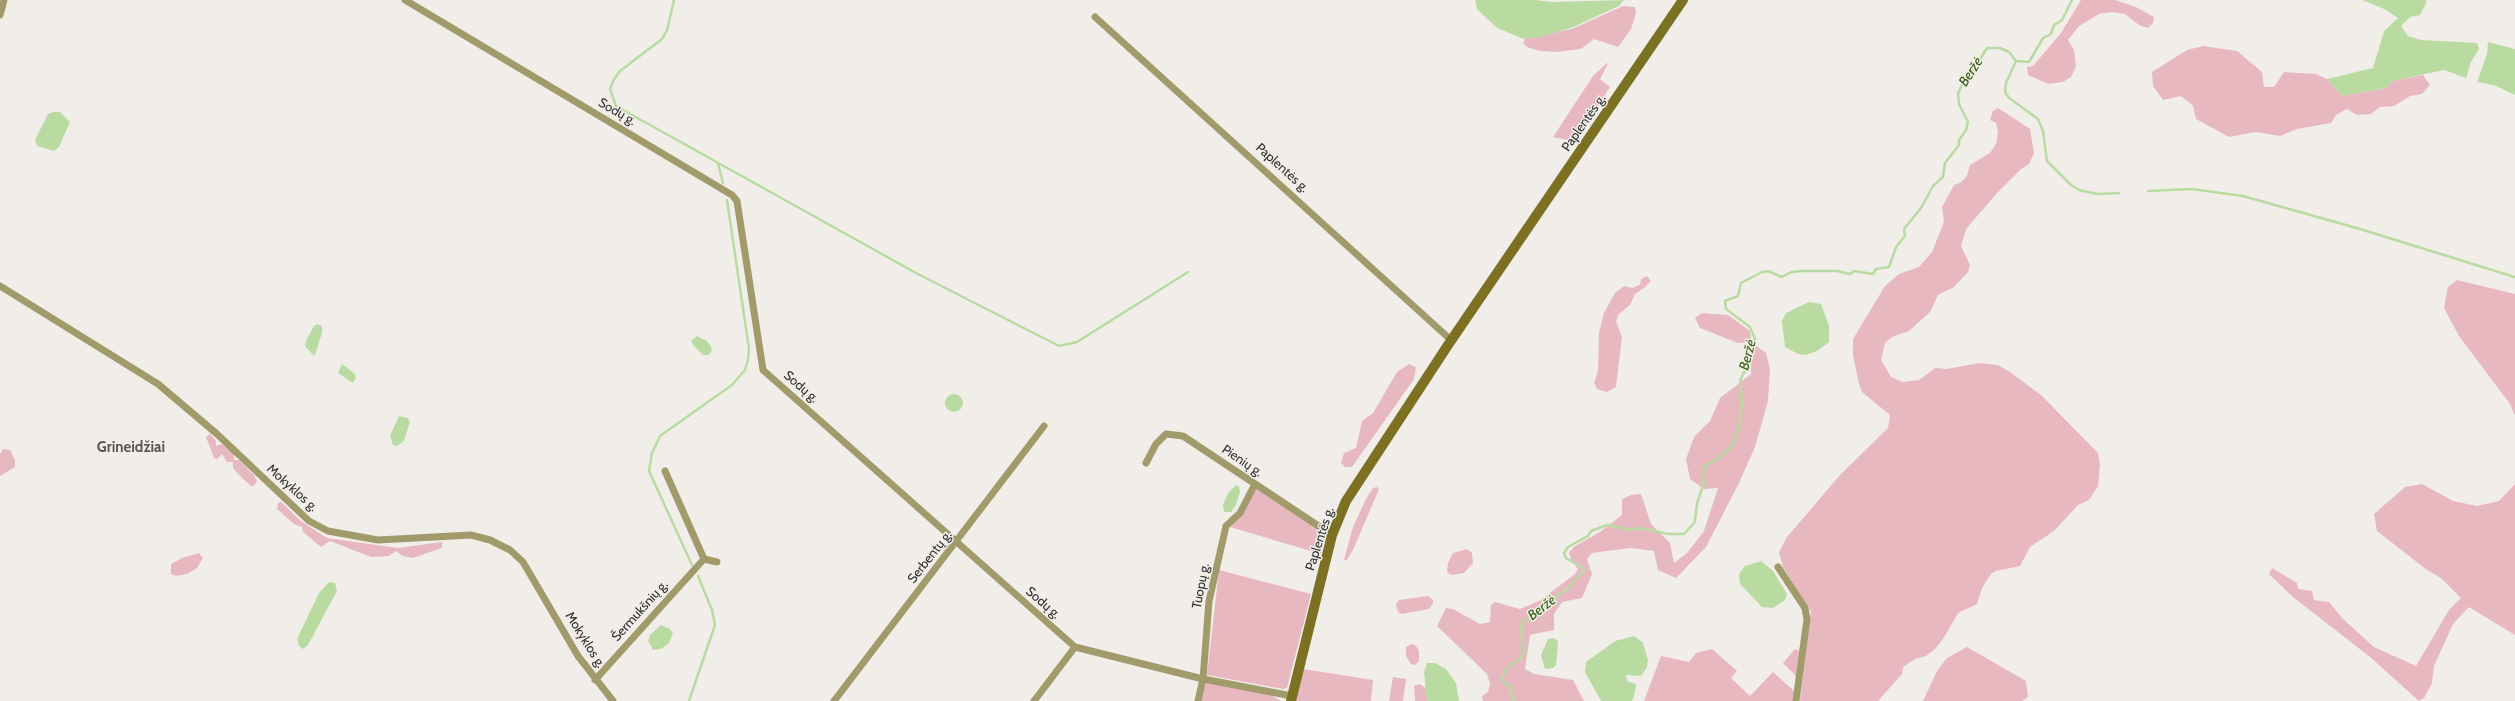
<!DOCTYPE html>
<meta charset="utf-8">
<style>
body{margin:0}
canvas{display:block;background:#f1eeea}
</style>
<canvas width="2515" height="701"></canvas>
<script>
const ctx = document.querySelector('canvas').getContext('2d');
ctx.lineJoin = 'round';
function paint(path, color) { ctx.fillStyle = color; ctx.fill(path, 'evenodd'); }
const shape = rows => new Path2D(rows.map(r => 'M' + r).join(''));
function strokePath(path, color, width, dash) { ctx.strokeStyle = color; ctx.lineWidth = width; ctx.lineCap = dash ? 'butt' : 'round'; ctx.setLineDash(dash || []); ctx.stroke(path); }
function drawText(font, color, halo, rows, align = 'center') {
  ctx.font = font + ' Cabin,sans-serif'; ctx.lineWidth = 3; ctx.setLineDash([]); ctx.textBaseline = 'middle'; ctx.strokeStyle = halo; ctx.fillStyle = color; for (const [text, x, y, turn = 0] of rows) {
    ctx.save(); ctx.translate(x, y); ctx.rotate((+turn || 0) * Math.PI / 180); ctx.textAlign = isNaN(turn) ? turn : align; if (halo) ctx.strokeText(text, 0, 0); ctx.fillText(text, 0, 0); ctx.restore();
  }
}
const green = shape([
 [2081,0,2115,0,2136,7,2154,17,2153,23,2148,28,2139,25,2125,14,2111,12,2099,14,2079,26,2068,40,2074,50,2076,66,2071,77,2063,82,2048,84,2028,75,2027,67,2033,66,2061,33],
 [1623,6,1635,7,1636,13,1631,29,1618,47,1594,39,1581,49,1556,52,1540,51,1527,47,1523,43,1525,39,1572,29],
 [2203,46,2237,51,2262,72,2264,87,2274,87,2284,72,2316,74,2327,79,2342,96,2386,88,2392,81,2423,75,2430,85,2422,94,2410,96,2394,106,2380,107,2371,114,2357,115,2347,109,2336,115,2331,123,2297,129,2280,136,2256,132,2229,137,2196,119,2193,106,2181,96,2163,100,2153,86,2152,72,2187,50],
 [1607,63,1608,64,1600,79,1610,87,1578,138,1572,141,1553,137,1593,76],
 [1998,108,2030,129,2034,153,2029,164,2020,170,1998,192,1966,229,1961,246,1970,265,1968,272,1954,287,1938,295,1930,312,1909,331,1892,337,1885,343,1881,360,1891,377,1903,382,1919,380,1935,368,1947,369,1979,363,1998,365,2010,372,2041,395,2098,453,2100,464,2098,486,2089,500,2078,505,2054,531,2030,547,2020,566,1996,571,1991,574,1982,588,1977,604,1958,613,1943,639,1935,649,1926,656,1915,659,1903,667,1902,674,1878,701,1800,701,1811,612,1783,567,1779,552,1787,537,1840,475,1888,428,1890,415,1862,392,1859,384,1853,356,1853,339,1885,286,1899,274,1919,267,1932,252,1944,222,1942,207,1954,185,1960,183,1967,176,1970,165,1990,153,1996,144,1998,132,1996,123,1990,120,1993,111],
 [1647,276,1651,281,1644,288,1635,294,1630,305,1619,314,1616,321,1622,337,1616,387,1607,392,1597,389,1594,383,1598,371,1599,333,1604,313,1615,293,1624,286,1632,288,1640,285,1641,279],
 [2457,280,2515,294,2515,416,2510,404,2459,336,2444,308,2448,287],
 [1702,313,1728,315,1750,331,1751,342,1738,343,1700,328,1695,318],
 [1755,345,1766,353,1770,369,1768,401,1755,447,1739,483,1706,547,1676,578,1658,570,1654,551,1630,548,1592,553,1587,559,1592,574,1582,598,1562,602,1554,614,1554,630,1530,635,1525,669,1534,674,1573,680,1584,701,1483,701,1482,696,1488,692,1490,684,1487,674,1437,626,1446,608,1453,609,1480,624,1490,622,1491,605,1495,602,1520,609,1539,601,1575,574,1578,569,1571,560,1569,552,1575,546,1600,532,1622,515,1622,499,1631,495,1641,494,1651,524,1670,543,1674,563,1687,553,1704,531,1718,488,1704,489,1690,479,1686,459,1694,437,1710,421,1720,398,1751,374,1751,358],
 [1409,364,1416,367,1414,379,1352,467,1345,467,1341,463,1344,453,1356,448,1362,421,1373,413,1397,372],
 [210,434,216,441,216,446,221,444,227,447,234,454,234,460,239,460,254,475,257,481,254,486,251,486,239,475,233,468,233,462,227,462,222,454,217,459,214,458,206,437],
 [3,449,10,450,15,460,15,467,0,476,0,454],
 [2422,484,2453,501,2477,506,2499,501,2515,484,2515,635,2469,607,2453,624,2434,666,2432,683,2424,698,2419,701,2370,657,2293,597,2269,574,2272,568,2297,583,2298,589,2312,591,2314,600,2329,602,2343,619,2374,647,2416,666,2449,610,2461,598,2441,578,2427,570,2377,531,2374,514,2405,487],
 [1377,487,1379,489,1353,550,1347,560,1344,560,1353,527,1366,499,1373,488],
 [1256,488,1326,534,1321,554,1230,527,1242,514],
 [281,502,301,521,327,538,398,548,442,542,442,548,413,558,403,556,396,551,389,556,371,557,330,541,321,547,303,532,302,527,294,524,277,509,278,503],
 [1467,549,1472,553,1473,563,1464,573,1451,575,1447,572,1448,563,1453,553],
 [199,553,203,558,197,568,187,574,176,576,171,574,171,564,182,558],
 [1219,570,1311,594,1287,688,1283,689,1207,675],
 [1428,596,1433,600,1433,604,1429,609,1402,614,1398,612,1396,604,1399,600],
 [1411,644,1415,645,1419,650,1419,661,1415,665,1411,664,1406,656,1406,647],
 [1967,647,2026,681,2028,697,2022,701,1923,701,1937,671,1947,658],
 [1712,649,1737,671,1731,678,1750,696,1773,672,1794,691,1793,701,1644,701,1661,656,1689,662,1696,653],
 [1795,649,1799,651,1796,676,1783,663],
 [1303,669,1373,680,1371,701,1296,701],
 [1393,677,1406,679,1403,701,1389,701],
 [1206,683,1271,695,1281,701,1201,701],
 [1419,684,1426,688,1427,701,1415,701,1414,686]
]);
const water = shape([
 [1475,0,1536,0,1551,2,1624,0,1619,6,1571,28,1540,37,1524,39,1497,28,1477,9],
 [2362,0,2426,0,2426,3,2420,15,2410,17,2401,26,2408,36,2421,40,2477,43,2479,49,2471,62,2466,78,2444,70,2392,81,2386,88,2342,96,2327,79,2373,68,2384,31,2398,18,2384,9],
 [2488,42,2515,49,2515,95,2494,85,2477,82,2487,54],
 [53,112,60,112,70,122,59,147,54,151,37,146,35,140,48,114],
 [1809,302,1821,304,1829,326,1829,342,1817,351,1806,355,1798,354,1785,347,1782,321,1786,313],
 [317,324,322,326,322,333,315,355,313,355,305,346,306,341,314,326],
 [697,336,707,341,710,345,712,350,709,355,703,355,694,346,691,341],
 [342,364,355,374,356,378,353,383,338,373],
 '945 403a9 9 0 1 1 18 0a9 9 0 1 1-18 0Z',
 [399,416,408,418,410,422,404,441,397,446,393,445,390,436],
 [1236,485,1239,486,1240,492,1236,505,1231,512,1224,512,1223,505,1228,493],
 [1761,561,1773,571,1787,594,1785,600,1773,608,1762,607,1740,584,1739,574,1745,566],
 [329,582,335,583,337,591,308,645,303,649,299,646,297,639,319,593],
 [661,625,670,629,673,633,669,643,661,649,653,650,648,641,650,635],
 [1634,636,1643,643,1648,660,1647,667,1641,676,1626,675,1627,681,1636,684,1634,696,1632,701,1601,701,1585,672,1586,662,1615,641],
 [1553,638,1557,640,1558,644,1556,665,1553,668,1545,669,1541,655,1548,639],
 [1427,663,1435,663,1446,669,1456,683,1459,701,1427,701,1424,672]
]);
const stream = shape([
 [674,0,667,30,662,39,620,71,613,81,610,89,616,106,916,273,1059,346,1077,342,1188,272],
 [2016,61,2006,83,2005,92,2009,98,2038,119,2043,131,2047,161,2071,185,2079,190,2097,194,2119,193],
 [718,163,723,183],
 [2148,191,2192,189,2243,196,2360,229,2515,277],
 [692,565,649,471,652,453,660,436,732,385,745,370,748,360,749,349,727,200],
 [689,701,715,625,712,610,698,576],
 [1514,701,1510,686,1505,685,1502,678,1507,668,1521,658,1524,652,1521,628,1525,620,1541,612,1546,603,1567,589,1585,569,1566,558,1564,553,1568,547,1588,536,1591,531,1607,525,1631,530,1641,528,1668,534,1684,534,1695,522,1697,503,1704,483,1704,466,1719,458,1732,446,1739,428,1742,404,1740,381,1745,370,1747,353,1751,349,1755,339,1750,327,1726,309,1725,301,1738,296,1741,283,1762,272,1768,271,1782,277,1791,272,1803,271,1837,271,1850,274,1854,271,1873,274,1876,269,1889,267,1896,247,1905,236,1904,229,1921,208,1933,186,1943,177,1945,163,1959,145,1959,140,1966,130,1968,122,1959,104,1958,94,1963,82,1972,72,1987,48,2000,48,2009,52,2016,61,2029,62,2043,38,2051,34,2054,25,2062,20,2072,0]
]);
const minor = shape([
 [405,0,732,195,737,201,763,370,1075,647,1203,679,1292,696],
 [0,15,4,0],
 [1095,17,1451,340],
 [0,286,158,384,217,434,309,521,328,531,378,540,471,535,490,540,510,550,523,562,578,656,613,701],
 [1146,463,1156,444,1166,434,1183,436,1332,535],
 [665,471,704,559],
 [1778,567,1805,608,1807,619,1796,701],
 [595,680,704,559,717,562],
 [834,701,1044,426],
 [1034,701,1075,647],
 [1198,701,1203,679,1209,601,1226,526,1240,513,1255,484]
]);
const secondary = shape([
 [1291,701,1332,535,1346,501,1448,345,1683,0]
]);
const streetNames = [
 ["Sodų g.",617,112,30],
 ["Paplentės g.",1584,123,-55],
 ["Paplentės g.",1282,168,42],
 ["Sodų g.",801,387,41],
 ["Pienių g.",1242,461,34],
 ["Mokyklos g.",292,488,42],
 ["Paplentės g.",1320,539,-72],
 ["Serbentų g.",930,557,-52],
 ["Tuopų g.",1201,586,-79],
 ["Sodų g.",1043,603,41],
 ["Šermukšnių g.",640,611,-48],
 ["Mokyklos g.",585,640,58]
];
const waterNames = [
 ["Beržė",1971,72,-57],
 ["Beržė",1748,355,-75],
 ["Beržė",1542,608,-38]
];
const quarterNames = [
 ["Grineidžiai",131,448]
];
paint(green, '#e8b8c1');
paint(water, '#b9dba2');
strokePath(stream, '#b9dba2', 2.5);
strokePath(minor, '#a19b6b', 7);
strokePath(secondary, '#7c7122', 10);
drawText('13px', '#31302f', '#f1eeea', streetNames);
drawText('italic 14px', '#355d0b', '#f1eeea', waterNames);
drawText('bold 15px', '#5a5754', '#f1eeea', quarterNames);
</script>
